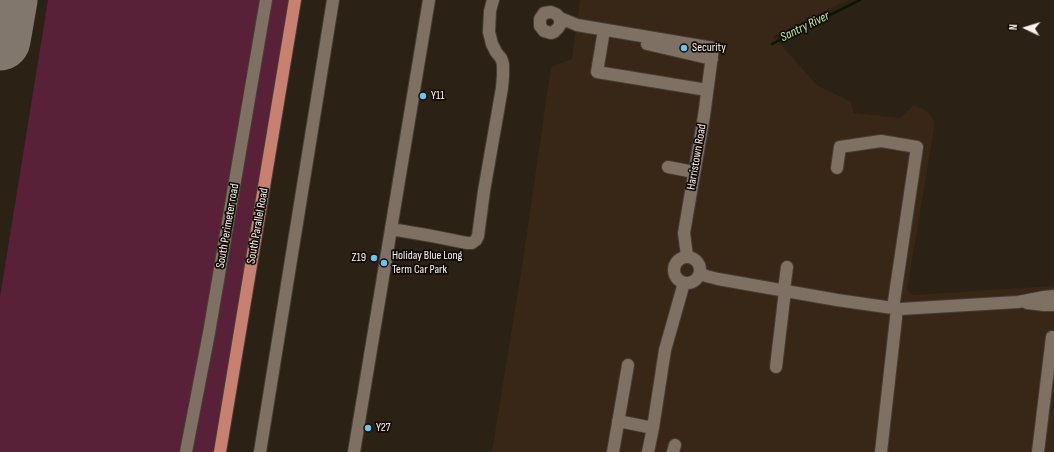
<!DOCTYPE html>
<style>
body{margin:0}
#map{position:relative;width:1054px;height:452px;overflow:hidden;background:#2c2115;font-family:"Sofia Sans Condensed",sans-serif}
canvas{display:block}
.north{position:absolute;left:1006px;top:8px;width:40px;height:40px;-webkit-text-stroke:3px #110b07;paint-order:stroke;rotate:274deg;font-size:11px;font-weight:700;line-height:16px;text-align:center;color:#fcf3ec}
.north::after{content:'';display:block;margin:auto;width:14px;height:18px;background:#fcf3ec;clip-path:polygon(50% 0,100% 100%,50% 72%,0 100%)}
</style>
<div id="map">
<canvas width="1054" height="452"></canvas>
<div class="north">N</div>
</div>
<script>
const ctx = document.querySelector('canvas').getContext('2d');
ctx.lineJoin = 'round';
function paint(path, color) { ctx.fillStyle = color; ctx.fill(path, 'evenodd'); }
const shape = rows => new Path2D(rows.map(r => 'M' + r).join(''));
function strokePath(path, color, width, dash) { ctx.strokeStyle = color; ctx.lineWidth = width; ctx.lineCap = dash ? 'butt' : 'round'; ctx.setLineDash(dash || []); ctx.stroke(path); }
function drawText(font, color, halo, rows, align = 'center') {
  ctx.font = font + ' "Sofia Sans Condensed",sans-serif'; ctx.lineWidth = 3.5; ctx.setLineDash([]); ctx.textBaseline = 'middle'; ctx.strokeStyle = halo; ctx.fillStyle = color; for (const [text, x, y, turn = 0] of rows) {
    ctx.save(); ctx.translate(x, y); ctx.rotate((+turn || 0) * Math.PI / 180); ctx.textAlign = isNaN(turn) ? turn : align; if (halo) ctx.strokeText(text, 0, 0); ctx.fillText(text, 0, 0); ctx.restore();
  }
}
const built = shape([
 [580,0,848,0,773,36,818,86,850,101,854,113,900,118,914,105,928,112,935,122,907,290,913,295,1054,286,1054,452,492,452,523,260,551,67,572,59]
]);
const green = shape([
 [48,0,290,0,214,452,0,452,0,297]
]);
const stream = shape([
 [772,44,860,0]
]);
const runway = shape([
 [0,40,7,0]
]);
const minor = shape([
 [560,18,560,25,558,28,554,32,551,33,544,31,540,26,540,19,544,13,551,12,556,14,560,18,577,25,713,48,704,116,684,233,687,256],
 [603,36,597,72,707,90],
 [647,44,712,59],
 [668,167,694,172],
 [837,168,840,147,881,141,917,147,893,308],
 [391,229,432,236,467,243,472,243,476,240,478,236,484,191,502,88,503,76,503,64,501,58,496,52,492,44,489,32,490,11,493,0],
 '674 270a13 13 0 1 1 26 0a13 13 0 1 1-26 0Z',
 [700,273,706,276,718,279,837,300,900,309,1018,302,1044,297,1054,296],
 [784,290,787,267],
 [1027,303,1044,305,1054,305],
 [776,367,785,291],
 [618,421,653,428],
 [186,452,209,333,266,0],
 [260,452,333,0],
 [354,452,429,0],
 [613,452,628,365],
 [648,452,653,428,665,350,684,283],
 [673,452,675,445],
 [881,452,897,309],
 [1038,452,1052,337]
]);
const major = shape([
 [220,452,295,0]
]);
const markers = [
 [684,48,4,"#68c4f0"],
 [423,96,4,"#68c4f0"],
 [374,258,4,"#68c4f0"],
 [384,263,4,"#68c4f0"],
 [368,428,4,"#68c4f0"]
];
const poiNames = [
 ["Security",692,48],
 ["Y11",431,96],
 ["Holiday Blue Long",392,256],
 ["Term Car Park",392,270],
 ["Z19",366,258,"right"],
 ["Y27",376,428]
];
const streetNames = [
 ["Harristown Road",697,157,-80],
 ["South Perimeter road",228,226,-80],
 ["South Parallel Road",258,226,-80]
];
const waterNames = [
 ["Santry River",805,27,-26]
];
paint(built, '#382717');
paint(green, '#592137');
strokePath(stream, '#081500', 2.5);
strokePath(runway, '#81776d', 61);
strokePath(minor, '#473d35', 14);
strokePath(major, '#473d35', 14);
strokePath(minor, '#7e7063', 12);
strokePath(major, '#c88170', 12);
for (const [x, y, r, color] of markers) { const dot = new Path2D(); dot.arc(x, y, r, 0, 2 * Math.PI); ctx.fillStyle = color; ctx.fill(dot); strokePath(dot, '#110b07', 1.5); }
drawText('12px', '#fcf3ec', '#110b07', poiNames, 'left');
drawText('12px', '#fcf3ec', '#110b07', streetNames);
drawText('italic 13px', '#bfec99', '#110b07', waterNames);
</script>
